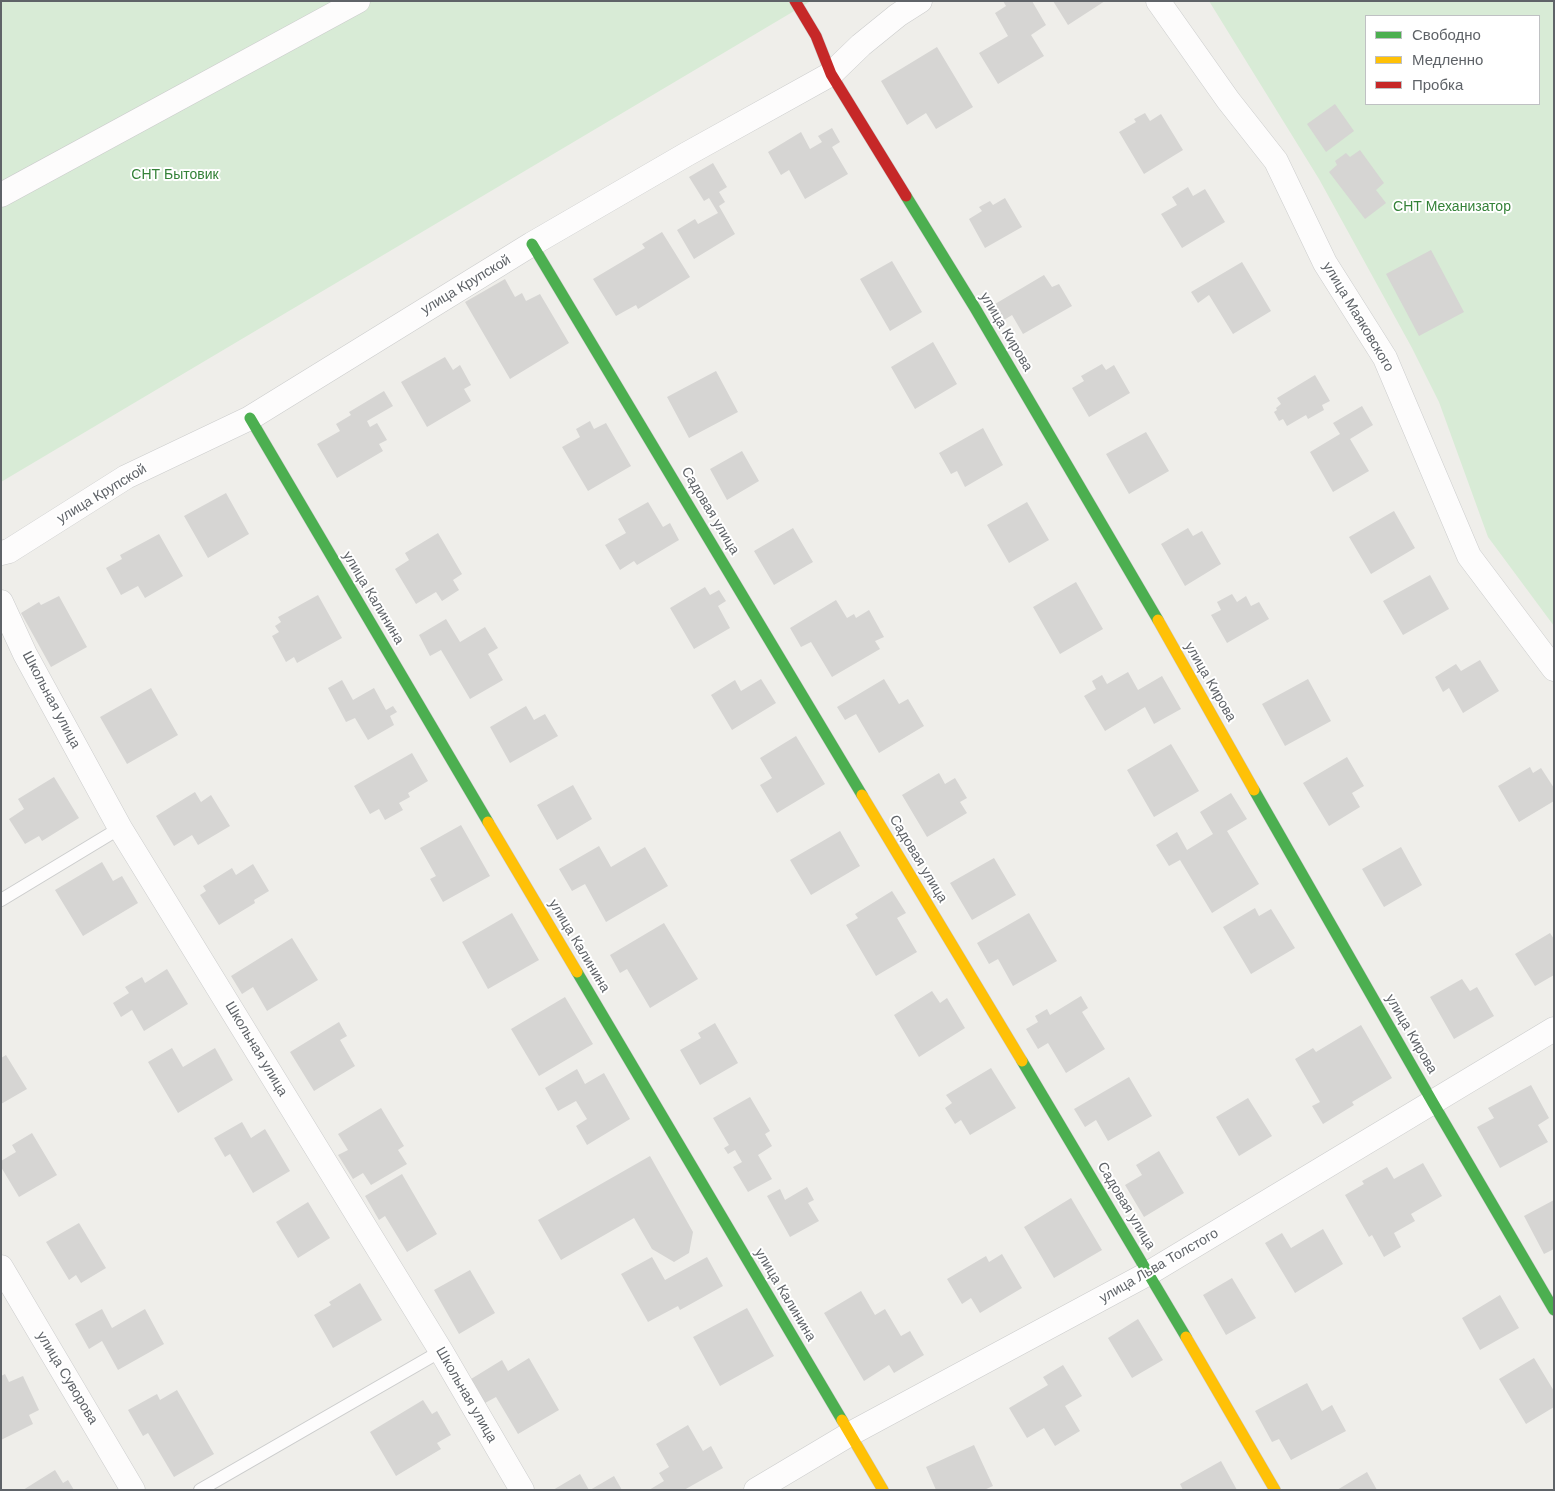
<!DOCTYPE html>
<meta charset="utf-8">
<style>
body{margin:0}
#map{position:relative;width:1555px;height:1491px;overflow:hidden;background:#efeeea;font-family:Helvetica,sans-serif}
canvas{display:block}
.frame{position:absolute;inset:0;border:2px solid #5f6368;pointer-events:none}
.legend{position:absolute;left:1365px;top:15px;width:175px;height:90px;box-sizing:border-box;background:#fff;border:1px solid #bfc1c3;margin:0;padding:6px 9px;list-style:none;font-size:15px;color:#5f6368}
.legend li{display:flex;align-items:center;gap:10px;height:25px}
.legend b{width:25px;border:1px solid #bfc1c3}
</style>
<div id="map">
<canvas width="1555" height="1491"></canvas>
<div class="frame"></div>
<ul class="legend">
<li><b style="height:6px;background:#4caf50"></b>Свободно</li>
<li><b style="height:6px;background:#ffc107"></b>Медленно</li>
<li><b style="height:6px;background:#c62828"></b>Пробка</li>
</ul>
</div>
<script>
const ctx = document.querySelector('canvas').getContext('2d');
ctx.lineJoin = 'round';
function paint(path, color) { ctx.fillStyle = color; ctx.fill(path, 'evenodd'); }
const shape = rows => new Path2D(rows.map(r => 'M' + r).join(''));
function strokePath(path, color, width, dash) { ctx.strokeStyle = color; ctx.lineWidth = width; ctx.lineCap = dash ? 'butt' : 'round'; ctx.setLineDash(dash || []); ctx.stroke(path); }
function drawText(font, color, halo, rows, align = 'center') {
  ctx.font = font + ' Helvetica,sans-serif'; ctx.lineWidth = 4; ctx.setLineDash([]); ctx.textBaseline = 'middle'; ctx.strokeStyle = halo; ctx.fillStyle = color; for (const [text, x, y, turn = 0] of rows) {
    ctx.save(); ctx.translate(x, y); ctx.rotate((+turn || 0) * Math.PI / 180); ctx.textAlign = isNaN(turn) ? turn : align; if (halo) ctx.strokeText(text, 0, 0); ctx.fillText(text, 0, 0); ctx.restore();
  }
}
const green = shape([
 [1,1,811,1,1,482],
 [1209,1,1554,1,1554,626,1488,537,1439,402,1412,348,1319,179],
 [1366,16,1539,16,1539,104,1366,104]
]);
const building = shape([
 [1003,1,1032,1,1046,25,1031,35,1044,56,998,84,979,53,1008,36,995,13,1006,6],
 [1053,1,1105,1,1068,25],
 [937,47,973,107,936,129,926,113,907,125,881,81],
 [1335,104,1354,131,1326,152,1307,124],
 [1145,113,1150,121,1161,114,1183,150,1144,174,1119,132,1136,122,1134,119],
 [832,128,840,142,832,147,848,174,805,199,789,170,781,175,768,152,801,132,810,149,822,142,818,136],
 [1360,150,1384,183,1376,190,1386,203,1365,219,1329,172,1337,165,1335,161,1346,153,1350,157],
 [713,163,727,187,719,192,725,202,719,206,735,234,694,259,677,230,695,219,698,224,718,213,709,198,704,201,689,177],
 [1188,187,1193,196,1205,189,1225,222,1182,248,1161,214,1177,205,1172,197],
 [1005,198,1022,227,985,248,969,219,982,211,979,207,990,201,993,205],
 [662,232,690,277,638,309,636,305,616,316,593,279,645,248,642,244],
 [1431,250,1464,312,1419,336,1386,274],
 [892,261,922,312,890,331,860,279],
 [1242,262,1271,311,1233,334,1209,295,1198,303,1191,292],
 [1044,275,1052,287,1059,284,1072,306,1023,334,1012,315,1004,320,995,304],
 [505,279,515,297,522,293,526,301,540,294,569,343,510,379,465,302],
 [933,342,957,384,915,409,891,367],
 [445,357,453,370,460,365,471,385,464,389,471,401,427,427,401,382],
 [1102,364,1106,370,1114,365,1130,393,1089,417,1072,388,1084,381,1081,376],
 [716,371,738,412,689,438,667,397],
 [1315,375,1330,401,1322,405,1324,410,1308,419,1306,415,1287,426,1283,419,1279,421,1274,412,1277,410,1276,408,1281,404,1277,398],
 [384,391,393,406,367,421,370,427,377,423,387,440,379,444,383,451,337,478,317,444,340,431,336,424,351,415,349,412],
 [1362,406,1373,425,1350,439,1369,471,1333,492,1310,452,1340,434,1333,423],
 [590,421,594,429,606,423,631,466,588,491,562,447,580,437,576,429],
 [983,428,1003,465,965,487,957,471,951,474,939,453],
 [1146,432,1169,471,1129,494,1106,454],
 [742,451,759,481,727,500,710,469],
 [226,493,249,534,208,558,184,516],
 [648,502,663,527,670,523,679,540,637,565,634,561,620,570,605,545,626,533,618,519],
 [1027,502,1049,540,1009,563,987,525],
 [1394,511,1415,548,1371,574,1349,537],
 [793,528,813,562,774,585,754,551],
 [1188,528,1193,536,1202,531,1221,564,1185,586,1161,544],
 [438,533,462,574,453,580,459,590,442,601,436,592,416,604,395,569,409,560,405,553],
 [159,534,183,576,145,598,138,586,121,595,106,568,122,559,120,555],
 [1430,575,1449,609,1403,635,1383,601],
 [1076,582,1103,629,1060,654,1033,607],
 [705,587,710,595,719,590,726,601,718,606,730,628,694,649,670,608],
 [1232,594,1237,602,1246,596,1251,606,1259,602,1269,619,1227,643,1211,615,1221,610,1217,602],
 [318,595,342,638,297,663,294,657,286,662,272,636,279,632,275,626,281,622,278,617],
 [59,596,87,647,51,667,21,613,39,602,41,605],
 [836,600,847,618,854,614,856,618,869,610,884,637,875,641,880,649,832,677,811,642,801,647,790,628],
 [446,619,460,642,485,627,498,648,488,654,503,680,470,699,441,650,430,656,419,635],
 [1480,660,1499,691,1463,713,1449,688,1443,692,1435,677,1456,664,1461,671],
 [1128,672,1138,690,1162,676,1181,709,1154,724,1145,707,1105,731,1084,696,1096,689,1092,681,1102,675,1107,684],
 [761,679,776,703,732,730,711,695,735,680,741,691],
 [884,679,899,704,908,699,924,726,879,753,856,714,845,720,837,707],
 [1308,679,1331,721,1285,746,1262,704],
 [342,680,353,700,374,688,386,710,393,706,397,712,390,716,394,725,368,740,355,718,346,722,328,688],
 [151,688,178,735,127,764,100,717],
 [526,706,534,720,545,714,558,736,510,763,490,727],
 [796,736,825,784,777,813,760,785,772,778,760,758],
 [1171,744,1199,791,1154,817,1127,770],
 [412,753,428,781,408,793,410,797,399,803,403,810,385,820,379,809,370,814,354,786],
 [1347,757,1364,786,1352,793,1360,807,1329,826,1303,783],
 [1530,767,1533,773,1541,768,1554,788,1554,801,1519,822,1498,786],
 [939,773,945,784,955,778,967,798,960,802,967,813,927,837,902,795],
 [54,777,79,818,42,841,39,836,25,844,9,819,24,809,18,799],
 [573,785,592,819,557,840,537,805],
 [195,792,201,802,211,795,230,826,198,845,192,835,174,846,156,816],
 [1231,793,1247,819,1227,831,1259,884,1212,913,1180,860,1169,866,1156,845,1177,832,1187,850,1213,834,1200,812],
 [461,825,490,876,443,902,430,879,436,876,420,848],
 [840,831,860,866,811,895,790,860],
 [599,846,611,867,645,847,668,886,606,922,585,884,572,891,559,869],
 [1401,847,1422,885,1384,907,1362,869],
 [994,858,1016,895,972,920,950,883],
 [102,862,113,881,122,876,138,903,83,936,55,890],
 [253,864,269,891,254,900,255,903,219,925,200,895,206,891,203,886,232,868,236,875],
 [892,891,906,913,897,918,917,952,876,976,846,925,858,918,855,914],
 [1255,908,1259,916,1271,909,1295,948,1251,974,1223,927],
 [512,913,539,960,488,989,462,942],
 [1029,913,1057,961,1013,986,998,959,989,964,977,943],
 [664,923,698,979,650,1008,627,969,620,973,610,955],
 [1550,933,1554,939,1554,975,1535,986,1515,954],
 [292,938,318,980,267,1011,253,987,242,994,231,976],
 [167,969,188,1004,144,1031,132,1010,121,1017,113,1003,129,993,125,987,142,977,145,983],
 [1462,979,1470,991,1477,987,1494,1016,1454,1039,1430,997],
 [932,991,940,1003,947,998,965,1028,919,1057,894,1015],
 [1081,996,1088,1008,1082,1012,1105,1049,1066,1073,1048,1043,1038,1049,1026,1029,1038,1022,1035,1016,1047,1009,1050,1015],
 [565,997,593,1044,539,1076,511,1029],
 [339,1022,347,1036,340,1040,355,1066,314,1091,290,1052],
 [715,1023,738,1063,700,1085,680,1050,701,1038,698,1033],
 [1361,1025,1392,1078,1352,1102,1354,1105,1323,1124,1312,1106,1320,1102,1295,1059,1313,1048,1316,1052],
 [172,1048,183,1067,215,1048,233,1080,178,1113,148,1062],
 [6,1055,27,1089,1,1104,1,1058],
 [991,1068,1016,1108,970,1135,961,1120,955,1124,945,1108,952,1103,946,1095],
 [577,1069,585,1084,604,1073,630,1119,587,1145,576,1126,587,1119,576,1101,558,1111,545,1088],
 [1129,1077,1152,1116,1108,1141,1096,1120,1085,1127,1074,1109],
 [1531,1085,1549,1118,1538,1125,1548,1142,1500,1168,1477,1127,1494,1118,1488,1108],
 [750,1097,770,1131,765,1134,772,1146,758,1155,772,1179,748,1192,733,1167,742,1162,735,1150,728,1154,724,1148,729,1145,713,1118],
 [1248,1098,1272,1136,1239,1156,1216,1117],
 [381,1108,404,1146,398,1150,407,1164,371,1185,363,1173,353,1179,338,1155,348,1150,338,1134],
 [242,1122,251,1138,265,1129,290,1171,253,1193,230,1154,225,1157,214,1138],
 [32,1133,57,1175,19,1197,1,1167,1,1161,16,1152,12,1145],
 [1159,1151,1184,1193,1144,1217,1125,1185,1142,1175,1136,1165],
 [650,1156,693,1232,689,1253,674,1262,652,1249,634,1218,561,1260,538,1220],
 [1423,1163,1442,1196,1411,1214,1415,1221,1394,1233,1401,1247,1384,1257,1372,1235,1369,1237,1345,1195,1364,1184,1362,1181,1387,1167,1394,1179],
 [402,1174,437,1234,407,1252,385,1216,379,1220,365,1196],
 [807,1187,814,1200,808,1203,819,1221,790,1237,767,1196,780,1189,785,1200],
 [1071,1198,1102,1250,1054,1278,1024,1227],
 [1554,1200,1554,1249,1544,1254,1524,1216],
 [308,1202,330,1238,298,1258,276,1222],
 [79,1223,106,1268,81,1283,76,1275,69,1280,46,1242],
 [1323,1229,1343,1264,1295,1293,1265,1243,1282,1233,1291,1248],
 [1002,1254,1022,1288,980,1313,971,1298,962,1304,947,1279,986,1256,989,1262],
 [652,1257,665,1280,707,1257,723,1286,680,1310,678,1306,648,1322,621,1274],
 [470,1270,495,1313,459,1334,434,1290],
 [1232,1278,1256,1318,1226,1335,1203,1295],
 [360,1283,382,1320,333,1348,314,1315,331,1305,329,1302],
 [861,1291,875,1315,885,1309,901,1336,910,1331,924,1355,894,1373,889,1365,864,1381,824,1313],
 [1500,1295,1519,1328,1480,1350,1462,1318],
 [747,1308,774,1356,720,1386,693,1337],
 [102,1309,112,1328,145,1309,164,1344,118,1370,102,1341,89,1349,75,1324],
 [1138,1319,1163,1360,1132,1378,1108,1338],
 [529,1358,559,1410,518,1434,496,1397,485,1403,471,1379,502,1360,508,1371],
 [1534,1358,1554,1391,1554,1407,1526,1424,1499,1379],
 [1063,1365,1082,1396,1065,1406,1080,1431,1055,1446,1044,1428,1027,1438,1009,1408,1048,1385,1043,1377],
 [5,1374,9,1382,23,1376,39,1410,29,1415,33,1424,1,1440,1,1376],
 [1307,1383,1322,1411,1332,1405,1346,1431,1291,1460,1279,1439,1272,1442,1255,1411],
 [177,1390,214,1454,174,1477,148,1433,143,1436,128,1410,157,1394,160,1400],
 [423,1400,432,1414,437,1411,451,1435,437,1443,441,1449,396,1476,370,1432],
 [688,1425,703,1451,711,1446,723,1468,684,1490,649,1490,664,1481,659,1473,669,1467,656,1444],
 [974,1445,993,1486,984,1490,936,1490,926,1467],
 [1221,1461,1237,1490,1183,1490,1180,1484],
 [55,1470,63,1483,68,1480,74,1490,23,1490],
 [1367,1472,1377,1490,1337,1490],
 [580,1474,589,1490,553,1490],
 [614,1476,622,1490,590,1490]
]);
const lane = shape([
 [1,900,120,828],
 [200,1490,441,1351]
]);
const street = shape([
 [1158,1,1228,100,1276,161,1325,263,1385,358,1469,556,1554,669],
 [1,195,358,1],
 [1,553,9,551,126,477,250,418,532,244,687,154,831,74,861,45,898,15,920,1],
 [1,602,25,654,120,828,441,1351,522,1490],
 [1,1267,133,1490],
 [756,1490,850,1434,1149,1273,1554,1029]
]);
const fast = shape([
 [906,196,975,308,1158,620],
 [532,244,862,795],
 [250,418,488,822],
 [1254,790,1433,1103,1554,1310],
 [577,972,842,1420],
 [1022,1061,1186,1337]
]);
const slow = shape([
 [1158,620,1254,790],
 [862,795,1022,1061],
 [488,822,577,972],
 [1186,1337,1275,1490],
 [842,1420,883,1490]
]);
const jam = shape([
 [795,1,816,36,831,74,906,196]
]);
const parkNames = [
 ["СНТ Бытовик",175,175],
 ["СНТ Механизатор",1452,207]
];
const streetNames = [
 ["улица Крупской",466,285,-31],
 ["улица Маяковского",1358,317,59],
 ["улица Кирова",1006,332,59],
 ["улица Крупской",102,494,-31],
 ["Садовая улица",710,511,59],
 ["улица Калинина",373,598,59],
 ["улица Кирова",1210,682,60],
 ["Школьная улица",51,700,62],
 ["Садовая улица",918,859,59],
 ["улица Калинина",579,946,59],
 ["улица Кирова",1411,1034,60],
 ["Школьная улица",256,1049,59],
 ["Садовая улица",1126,1206,59],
 ["улица Льва Толстого",1159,1266,-30],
 ["улица Калинина",785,1295,59],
 ["улица Суворова",67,1378,59],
 ["Школьная улица",466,1395,60]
];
paint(green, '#d8ebd6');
paint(building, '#d6d5d3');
strokePath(lane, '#cbcccc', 14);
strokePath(street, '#cbcccc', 25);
strokePath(fast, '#cacacb', 12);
strokePath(slow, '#cacacb', 12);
strokePath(jam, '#cacacb', 12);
strokePath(lane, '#fdfcfc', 12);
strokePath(street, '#fdfcfc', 24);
strokePath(fast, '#4caf50', 11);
strokePath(slow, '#ffc107', 11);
strokePath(jam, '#c62828', 11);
drawText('14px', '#348238', '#fff', parkNames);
drawText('14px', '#5f6368', '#fff', streetNames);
</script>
